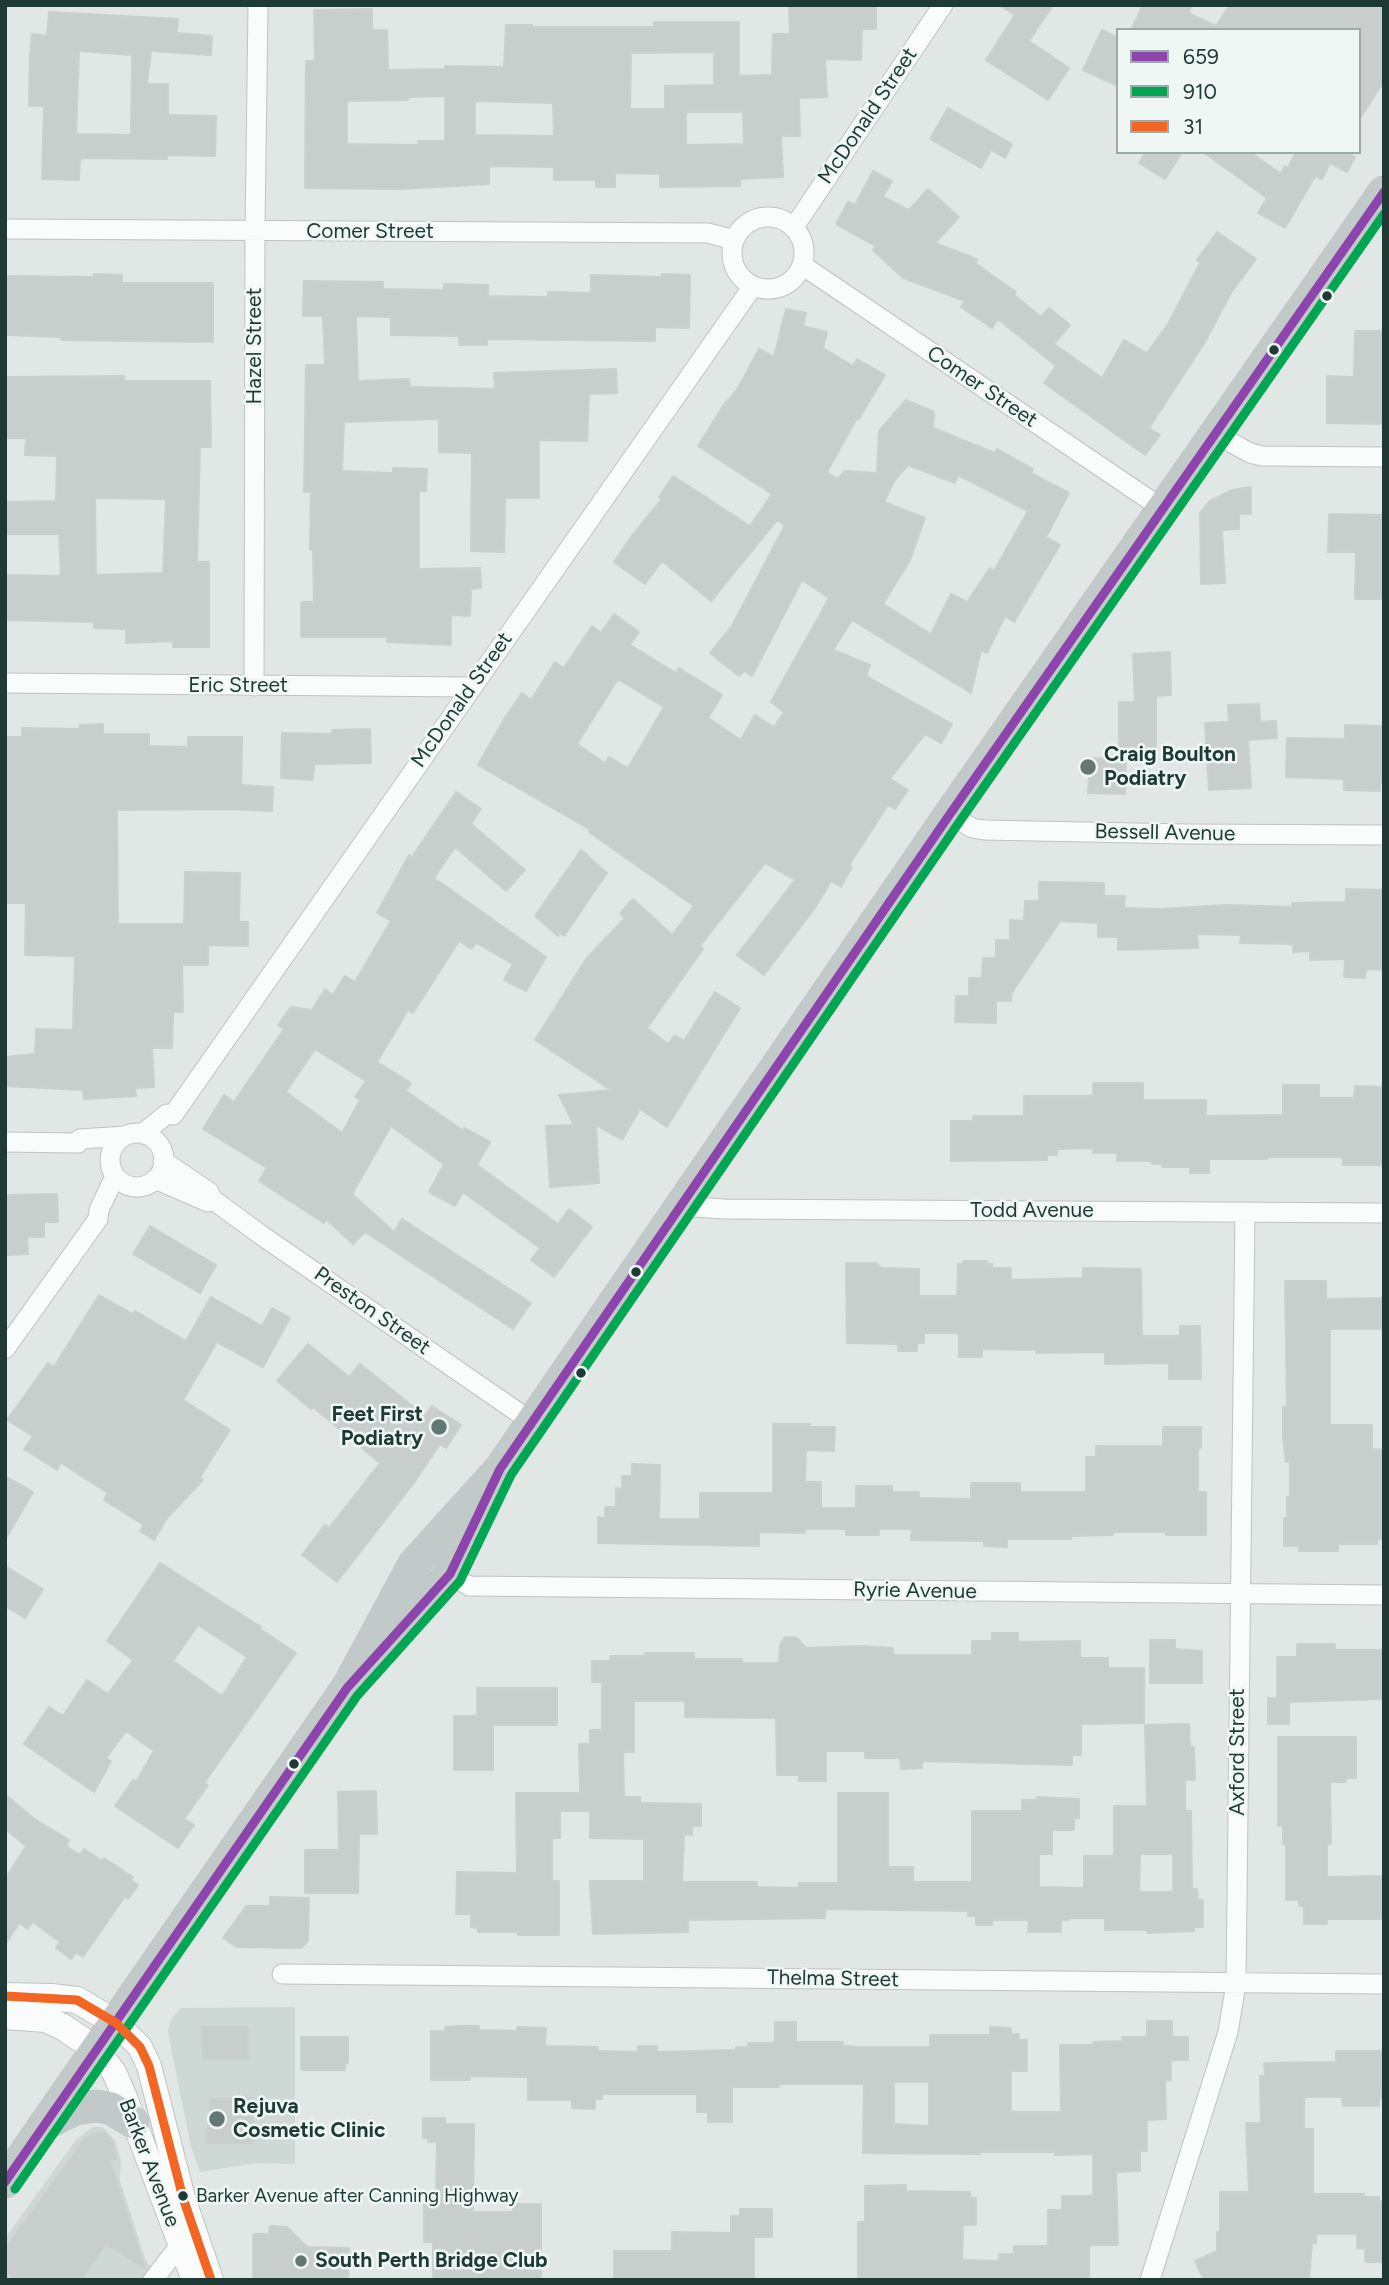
<!DOCTYPE html>
<style>
body{margin:0}
#map{position:relative;width:1389px;height:2285px;overflow:hidden;background:#e1e7e5;font-family:Figtree,sans-serif}
canvas{display:block}
.frame{position:absolute;inset:0;border:7px solid #1f3a35;pointer-events:none}
.legend{position:absolute;left:1116px;top:28px;width:245px;height:126px;box-sizing:border-box;background:#eef7f3;border:2px solid #9baba7;margin:0;padding:9px 12px;list-style:none;font-size:21px;color:#1f3a35}
.legend li{display:flex;align-items:center;gap:14px;height:35px}
.legend b{width:35px;border:2px solid #9baba7}
</style>
<div id="map">
<canvas width="1389" height="2285"></canvas>
<div class="frame"></div>
<ul class="legend">
<li><b style="height:9px;background:#8e44ad"></b>659</li>
<li><b style="height:9px;background:#00a651"></b>910</li>
<li><b style="height:9px;background:#f26522"></b>31</li>
</ul>
</div>
<script>
const ctx = document.querySelector('canvas').getContext('2d');
ctx.lineJoin = 'round';
function paint(path, color) { ctx.fillStyle = color; ctx.fill(path, 'evenodd'); }
const shape = rows => new Path2D(rows.map(r => 'M' + r).join(''));
function strokePath(path, color, width, dash) { ctx.strokeStyle = color; ctx.lineWidth = width; ctx.lineCap = dash ? 'butt' : 'round'; ctx.setLineDash(dash || []); ctx.stroke(path); }
function drawText(font, color, halo, rows, align = 'center') {
  ctx.font = font + ' Figtree,sans-serif'; ctx.lineWidth = 5; ctx.setLineDash([]); ctx.textBaseline = 'middle'; ctx.strokeStyle = halo; ctx.fillStyle = color; for (const [text, x, y, turn = 0] of rows) {
    ctx.save(); ctx.translate(x, y); ctx.rotate((+turn || 0) * Math.PI / 180); ctx.textAlign = isNaN(turn) ? turn : align; if (halo) ctx.strokeText(text, 0, 0); ctx.fillText(text, 0, 0); ctx.restore();
  }
}
const built = shape([
 [295,2007,295,2164,256,2163,200,2172,191,2147,170,2043,168,2030,171,2020,180,2008],
 [92,2127,103,2127,115,2141,121,2161,120,2181,146,2261,162,2280,9,2280,5,2277,5,2238,76,2140]
]);
const building = shape([
 [999,5,1053,5,1029,41,1069,68,1048,100,986,60,1015,15,999,5],
 [1143,5,1192,5,1188,13,1216,26,1230,5,1384,5,1384,81,1359,120,1359,30,1131,30,1143,5],
 [876,6,876,29,862,29,861,60,825,59,827,97,799,98,800,136,781,136,783,177,740,179,740,186,660,187,660,174,615,173,615,187,596,187,596,180,554,180,554,167,489,166,489,184,401,189,305,188,306,61,315,61,314,10,372,9,372,30,387,30,388,70,445,69,445,66,504,67,506,25,532,25,532,27,654,27,654,22,739,22,739,76,772,75,773,34,790,34,789,7,876,6],
 [714,52,714,85,665,86,665,109,630,109,631,53,714,52],
 [445,96,445,141,418,141,418,145,347,144,347,101,408,100,408,97,445,96],
 [475,101,553,103,554,136,475,135,475,101],
 [686,112,743,112,744,144,686,145,686,112],
 [49,12,178,19,177,33,212,36,211,55,151,51,147,84,168,84,168,115,216,116,215,156,167,155,167,159,80,158,79,180,42,179,44,106,29,106,30,56,32,34,47,36,49,12],
 [79,51,132,55,131,135,76,134,79,51],
 [1102,30,1118,38,1118,86,1083,70,1102,30],
 [948,108,1012,144,1005,158,991,150,981,168,930,139,948,108],
 [1146,152,1182,152,1165,179,1139,163,1146,152],
 [1203,152,1250,152,1281,174,1285,166,1288,168,1296,152,1346,152,1355,157,1347,172,1330,163,1322,179,1315,176,1285,228,1258,213,1267,198,1203,152],
 [873,171,892,181,883,197,909,210,928,189,959,217,935,243,977,259,975,263,1016,292,1014,295,1041,317,1049,308,1070,325,1054,344,1102,378,1124,340,1147,353,1168,324,1200,263,1197,260,1217,232,1256,259,1231,293,1205,342,1149,428,1160,435,1145,455,1044,383,1056,366,998,319,992,328,961,307,965,301,903,278,873,250,876,246,836,224,848,202,855,205,873,171],
 [94,274,122,275,122,283,213,283,213,342,61,340,61,337,5,335,5,276,94,277,94,274],
 [662,274,690,275,689,328,655,327,655,341,487,339,487,345,459,345,459,336,391,335,391,317,356,316,358,381,409,379,410,387,495,389,494,373,616,369,617,393,589,394,587,441,539,440,539,498,505,498,504,552,471,551,472,453,439,452,439,419,344,422,342,471,393,473,393,468,427,469,426,491,419,491,419,569,480,568,481,588,471,589,470,616,451,615,451,645,387,642,387,637,301,637,301,602,314,602,313,550,310,550,311,492,304,492,306,365,325,365,323,316,303,316,304,281,383,282,383,289,444,290,444,284,488,285,488,296,548,297,548,292,591,293,591,275,662,277,662,274],
 [786,309,806,313,803,326,827,332,823,348,853,366,857,359,885,375,859,419,857,418,827,472,837,479,845,471,877,473,879,431,906,400,934,412,933,428,995,453,997,449,1033,469,1031,473,1069,493,1046,537,1060,545,1014,622,1005,616,987,653,981,650,971,693,852,620,833,650,870,665,866,676,952,724,941,743,925,734,890,779,908,790,895,809,888,805,849,865,852,867,841,887,831,881,815,908,764,975,737,955,795,880,765,863,700,946,703,949,647,1028,668,1044,675,1035,684,1041,715,992,740,1008,667,1127,640,1109,622,1140,596,1125,599,1183,550,1187,546,1126,574,1125,559,1095,611,1090,535,1040,586,959,625,918,620,913,633,899,672,935,694,906,589,832,591,830,478,765,504,719,522,693,531,700,555,662,564,668,592,626,601,633,614,614,639,632,630,645,676,673,679,668,722,695,708,718,741,740,755,715,774,727,784,712,771,702,829,598,802,580,752,676,744,671,739,676,710,653,732,626,785,525,777,520,711,601,662,561,645,584,614,562,631,537,662,499,659,497,673,476,750,526,772,494,698,446,723,406,737,390,759,349,774,357,786,309],
 [908,465,955,483,958,475,1028,511,994,571,990,568,967,602,951,594,931,634,883,604,910,560,925,518,884,502,894,481,908,465],
 [618,679,664,707,628,768,609,757,605,763,577,744,618,679],
 [1355,331,1384,331,1384,424,1327,423,1327,376,1354,377,1355,331],
 [124,376,124,381,210,381,211,447,200,447,197,562,209,562,209,647,173,647,173,641,126,643,126,629,94,628,94,622,5,620,5,575,61,576,59,534,5,534,5,502,56,501,57,456,25,455,26,438,5,438,5,377,124,376],
 [95,498,166,499,163,573,96,575,95,498],
 [1251,487,1251,514,1239,514,1239,529,1222,530,1225,583,1201,584,1200,513,1210,501,1232,490,1251,487],
 [1329,514,1384,515,1384,599,1355,599,1356,552,1328,552,1329,514],
 [1170,652,1171,695,1156,696,1156,748,1119,748,1119,702,1135,702,1133,654,1170,652],
 [1259,704,1260,722,1276,721,1277,738,1248,740,1251,788,1209,790,1205,723,1229,722,1228,705,1259,704],
 [103,724,103,734,149,734,149,746,188,747,188,737,242,737,241,785,273,787,272,811,229,809,117,810,118,924,184,924,185,872,240,873,239,922,248,922,248,946,208,945,208,965,182,965,183,1012,173,1012,172,1048,152,1048,154,1087,135,1088,136,1096,84,1099,83,1090,5,1086,5,1057,35,1054,36,1029,73,1030,75,956,25,955,26,903,5,903,5,737,22,737,22,728,80,729,80,725,103,724],
 [1345,725,1384,726,1384,783,1380,783,1380,791,1344,790,1344,779,1286,777,1287,738,1345,739,1345,725],
 [370,729,371,763,314,764,313,780,281,778,282,733,332,734,332,730,370,729],
 [1090,758,1126,759,1125,794,1088,793,1090,758],
 [456,792,481,809,471,824,525,870,506,891,455,847,434,878,546,957,526,991,504,980,513,964,476,943,471,949,459,941,413,1013,408,1010,377,1062,411,1083,406,1091,462,1130,464,1128,490,1142,477,1165,558,1224,569,1209,592,1227,554,1277,531,1260,540,1248,463,1192,455,1206,429,1192,444,1164,391,1126,352,1194,394,1232,402,1219,531,1303,513,1329,365,1232,353,1244,326,1219,324,1223,259,1181,267,1168,203,1129,224,1095,234,1102,284,1029,278,1025,291,1007,312,1010,325,989,333,995,345,976,355,982,391,921,377,913,409,855,412,857,456,792],
 [315,1049,366,1081,355,1097,360,1100,342,1133,286,1092,315,1049],
 [581,850,607,873,564,936,560,933,558,936,535,916,581,850],
 [1039,882,1104,883,1104,896,1125,896,1124,908,1159,909,1227,905,1292,907,1292,903,1346,902,1346,889,1384,890,1384,970,1366,969,1365,978,1344,977,1345,959,1310,960,1310,951,1293,952,1293,944,1240,943,1241,935,1197,934,1198,948,1118,950,1118,937,1098,937,1098,923,1060,921,1011,994,1011,1001,996,1001,996,1023,955,1022,956,996,969,996,969,978,982,978,983,958,996,958,996,940,1010,940,1010,920,1024,921,1025,901,1039,901,1039,882],
 [1093,1083,1143,1083,1143,1100,1206,1100,1206,1116,1283,1115,1283,1085,1319,1085,1319,1098,1354,1098,1355,1086,1384,1087,1384,1165,1343,1165,1343,1157,1267,1157,1267,1159,1209,1159,1209,1173,1190,1173,1190,1167,1162,1167,1162,1164,1152,1164,1152,1161,1117,1161,1117,1153,1093,1153,1093,1148,1057,1149,1057,1155,1047,1155,1047,1160,951,1161,951,1121,973,1121,973,1116,1024,1116,1024,1096,1093,1096,1093,1083],
 [57,1194,58,1222,44,1222,44,1237,27,1237,28,1254,5,1255,5,1202,8,1202,8,1195,57,1194],
 [150,1226,216,1265,200,1293,133,1254,150,1226],
 [963,1261,987,1261,987,1264,992,1264,992,1268,1011,1268,1011,1280,1083,1278,1083,1268,1141,1269,1142,1336,1180,1336,1180,1326,1200,1326,1201,1379,1169,1379,1169,1363,1105,1364,1105,1352,1036,1353,1036,1350,982,1349,982,1357,959,1357,959,1333,924,1333,924,1343,917,1343,917,1351,898,1351,898,1344,847,1343,846,1263,876,1263,881,1268,919,1269,919,1296,957,1296,958,1264,963,1264,963,1261],
 [1285,1281,1326,1281,1326,1299,1384,1298,1384,1329,1330,1329,1330,1425,1372,1425,1372,1449,1384,1450,1384,1539,1377,1539,1377,1544,1338,1544,1338,1551,1299,1551,1299,1546,1284,1546,1284,1518,1287,1518,1287,1497,1290,1497,1290,1462,1286,1462,1283,1437,1283,1407,1287,1407,1285,1281],
 [99,1295,133,1314,135,1311,186,1341,211,1297,262,1326,272,1308,290,1318,263,1367,217,1342,183,1400,230,1430,200,1477,203,1480,167,1518,154,1540,140,1531,144,1525,104,1500,108,1493,61,1463,57,1470,24,1449,33,1436,7,1420,48,1363,54,1367,99,1295],
 [308,1344,349,1377,360,1364,425,1416,432,1406,461,1425,446,1448,440,1444,413,1484,337,1582,302,1555,325,1525,329,1528,380,1463,313,1407,311,1409,277,1381,308,1344],
 [773,1424,810,1424,810,1427,835,1427,834,1451,806,1450,805,1482,821,1482,821,1508,856,1508,856,1486,892,1486,892,1492,919,1492,919,1498,971,1499,971,1483,1020,1483,1020,1492,1086,1492,1086,1457,1096,1457,1096,1446,1163,1446,1163,1427,1201,1427,1201,1448,1198,1448,1198,1492,1206,1492,1206,1535,1166,1535,1166,1532,1113,1532,1113,1535,1071,1536,1071,1539,1007,1539,1007,1547,984,1546,984,1541,911,1540,912,1529,879,1529,879,1535,846,1535,846,1529,805,1529,805,1533,759,1532,759,1546,598,1543,598,1517,605,1518,605,1507,616,1507,616,1488,622,1489,622,1476,632,1476,632,1464,660,1465,659,1519,700,1519,700,1493,773,1493,773,1424],
 [5,1476,33,1492,5,1540,5,1476],
 [160,1563,261,1627,260,1629,296,1653,204,1783,208,1785,184,1819,194,1825,178,1848,115,1806,133,1780,136,1782,154,1751,126,1731,106,1758,111,1761,94,1792,24,1744,49,1707,63,1716,87,1680,108,1694,133,1660,107,1641,160,1563],
 [198,1625,247,1657,222,1696,173,1661,198,1625],
 [5,1566,43,1589,25,1618,5,1606,5,1566],
 [992,1633,1018,1633,1018,1642,1080,1641,1080,1658,1108,1658,1108,1668,1144,1668,1144,1723,1081,1724,1081,1755,1072,1755,1072,1765,922,1761,922,1768,901,1769,900,1758,865,1758,865,1751,826,1751,826,1781,799,1781,799,1775,777,1775,776,1718,685,1717,685,1701,634,1701,634,1752,623,1752,624,1797,640,1797,640,1803,701,1804,701,1826,692,1826,692,1835,684,1834,682,1882,757,1882,757,1887,799,1888,799,1883,838,1883,838,1793,888,1793,888,1867,913,1867,913,1882,972,1882,972,1811,1022,1811,1022,1800,1037,1800,1037,1797,1079,1799,1079,1818,1074,1818,1074,1830,1052,1830,1052,1854,1039,1854,1039,1887,1084,1888,1084,1856,1114,1856,1114,1806,1147,1806,1145,1725,1189,1724,1190,1747,1194,1747,1195,1780,1185,1780,1185,1811,1191,1811,1192,1889,1197,1889,1198,1900,1203,1900,1203,1927,1194,1927,1194,1931,1147,1933,1147,1930,1105,1930,1105,1918,1070,1918,1069,1920,1061,1920,1061,1932,1028,1932,1029,1920,992,1920,992,1925,976,1925,976,1916,968,1916,968,1911,825,1909,825,1918,688,1920,688,1932,593,1934,590,1881,644,1881,644,1839,590,1838,590,1811,560,1811,560,1838,552,1838,552,1881,559,1881,559,1935,518,1935,518,1932,478,1932,478,1928,471,1927,471,1914,456,1914,457,1872,517,1873,516,1793,580,1793,579,1744,590,1744,590,1730,602,1730,602,1682,592,1682,592,1661,610,1661,610,1656,645,1656,645,1653,694,1653,694,1659,742,1659,742,1663,779,1663,780,1645,785,1637,797,1638,806,1648,861,1646,893,1648,893,1655,972,1655,972,1641,992,1641,992,1633],
 [1140,1854,1173,1854,1173,1892,1139,1892,1140,1854],
 [1150,1640,1175,1640,1175,1649,1202,1651,1202,1683,1150,1683,1150,1640],
 [1297,1644,1335,1644,1335,1650,1384,1650,1383,1699,1289,1702,1289,1724,1268,1724,1268,1698,1277,1698,1277,1657,1297,1657,1297,1644],
 [477,1688,557,1688,557,1725,493,1725,493,1770,454,1770,454,1716,477,1716,477,1688],
 [1278,1737,1356,1737,1356,1778,1346,1778,1346,1782,1330,1782,1331,1844,1327,1844,1327,1877,1384,1876,1384,1919,1327,1919,1327,1924,1304,1924,1304,1906,1299,1906,1299,1900,1286,1900,1286,1844,1283,1844,1283,1826,1278,1826,1278,1737],
 [376,1791,377,1834,359,1834,358,1893,305,1893,305,1850,339,1850,338,1792,376,1791],
 [5,1794,33,1818,69,1840,66,1846,80,1855,84,1849,102,1861,104,1858,133,1877,131,1880,138,1885,128,1899,125,1896,83,1957,76,1952,71,1959,56,1948,60,1942,33,1922,28,1929,19,1923,5,1945,5,1879,26,1846,5,1829,5,1794],
 [270,1897,309,1898,308,1941,301,1948,237,1947,223,1938,246,1906,270,1906,270,1897],
 [1147,2021,1172,2021,1172,2037,1188,2037,1188,2060,1171,2060,1171,2080,1165,2080,1166,2119,1147,2120,1147,2151,1140,2151,1140,2171,1116,2172,1118,2245,1089,2245,1089,2280,858,2280,858,2222,865,2222,865,2186,906,2185,906,2191,970,2192,970,2198,976,2198,976,2225,963,2225,962,2259,965,2260,999,2261,999,2254,1014,2254,1014,2246,1048,2246,1048,2210,1062,2210,1062,2196,1093,2196,1093,2154,1055,2155,1055,2152,980,2152,980,2154,863,2153,864,2084,779,2084,779,2087,732,2087,732,2122,708,2122,708,2112,697,2112,697,2094,602,2094,602,2099,595,2099,595,2109,572,2108,572,2100,528,2100,528,2077,470,2076,470,2080,431,2080,431,2031,445,2031,445,2027,460,2026,479,2026,479,2030,517,2031,517,2027,546,2028,545,2046,598,2047,598,2051,638,2052,638,2046,657,2046,657,2052,736,2050,736,2047,748,2047,748,2043,775,2043,775,2022,796,2022,796,2042,843,2042,843,2046,859,2047,930,2047,930,2035,990,2035,990,2027,1011,2028,1011,2034,1019,2034,1019,2040,1027,2040,1027,2071,1011,2071,1011,2112,1061,2112,1060,2045,1093,2045,1093,2042,1122,2041,1122,2037,1147,2037,1147,2021],
 [894,2082,929,2082,929,2126,894,2124,894,2082],
 [202,2027,248,2027,248,2059,203,2059,202,2027],
 [301,2037,348,2037,348,2063,345,2063,345,2070,301,2070,301,2037],
 [1336,2051,1384,2051,1382,2098,1379,2098,1379,2106,1343,2106,1342,2097,1304,2097,1304,2129,1313,2129,1313,2194,1364,2194,1364,2197,1379,2197,1379,2201,1384,2201,1384,2262,1365,2262,1365,2248,1357,2248,1357,2234,1316,2234,1316,2243,1312,2243,1309,2280,1204,2280,1195,2261,1217,2251,1217,2232,1220,2232,1220,2192,1249,2192,1246,2123,1261,2123,1260,2076,1265,2076,1264,2063,1336,2062,1336,2051],
 [210,2098,253,2098,253,2143,207,2143,207,2125,210,2125,210,2098],
 [423,2118,445,2118,445,2124,474,2124,473,2212,513,2212,513,2204,541,2204,541,2280,433,2280,433,2242,424,2242,424,2197,436,2197,437,2142,428,2142,428,2138,423,2138,423,2118],
 [100,2132,107,2134,112,2140,117,2158,110,2161,145,2268,106,2244,81,2280,16,2280,5,2272,5,2249,85,2138,100,2132],
 [740,2209,772,2209,772,2237,754,2237,754,2280,614,2280,614,2251,672,2251,672,2232,731,2233,731,2216,740,2216,740,2209],
 [270,2226,287,2227,307,2247,349,2248,348,2280,253,2280,253,2234,269,2234,270,2226]
]);
const minor = shape([
 '732 253a36 36 0 1 1 72 0a36 36 0 1 1-72 0Z',
 [794,227,943,5],
 [5,229,708,233,734,240],
 [802,265,1163,509],
 [1214,433,1250,453,1262,456,1384,457],
 [5,683,471,687],
 [254,686,255,231,258,5],
 [950,814,972,828,984,830,1186,834,1384,835],
 '110 1160a27 27 0 1 1 54 0a27 27 0 1 1-54 0Z',
 [142,1134,167,1114,173,1115,753,286],
 [5,1142,78,1143,80,1139,125,1136],
 [163,1161,209,1192,212,1199,261,1235,532,1422],
 [155,1179,208,1202],
 [680,1206,724,1209,1384,1213],
 [5,1349,98,1219,99,1210,115,1176],
 [450,1574,469,1586,1384,1595],
 [282,1974,1384,1984],
 [153,2280,180,2245],
 [1150,2280,1228,2032,1236,1984,1245,1212]
]);
const tertiary = shape([
 [116,2023,140,2047,149,2066,183,2198,211,2280],
 [97,2050,114,2072,124,2095,194,2280]
]);
const secondary = shape([
 [5,1996,51,1997,77,2000,116,2023],
 [5,2016,46,2019,63,2027,97,2050]
]);
const trunk = shape([
 [381,1651,450,1574,486,1499],
 [49,2122,75,2109,95,2106,110,2108,133,2122],
 [5,2182,347,1688,414,1564,500,1469,950,814,1384,192]
]);
const bus1 = shape([
 [5,2182,347,1688,450,1574,500,1469,950,814,1384,192]
]);
const bus2 = shape([
 [15,2189,357,1696,460,1581,511,1475,960,821,1384,214]
]);
const bus3 = shape([
 [5,1996,77,2000,116,2023,140,2047,149,2066,183,2198,211,2280]
]);
const markers = [
 [1327,296,6,"#1f3a35"],
 [1274,350,6,"#1f3a35"],
 [1088,767,9,"#637773"],
 [636,1272,6,"#1f3a35"],
 [581,1373,6,"#1f3a35"],
 [439,1427,9,"#637773"],
 [294,1764,6,"#1f3a35"],
 [217,2119,9,"#637773"],
 [183,2196,6,"#1f3a35"],
 [301,2261,7,"#637773"]
];
const busNames = [
 ["Barker Avenue after Canning Highway",196,2196]
];
const streetNames = [
 ["McDonald Street",868,116,-56],
 ["Comer Street",370,232],
 ["Hazel Street",255,346,-90],
 ["Comer Street",982,387,34],
 ["Eric Street",238,686],
 ["McDonald Street",462,700,-55],
 ["Bessell Avenue",1165,833,1],
 ["Todd Avenue",1032,1211],
 ["Preston Street",372,1311,35],
 ["Ryrie Avenue",915,1591,1],
 ["Axford Street",1238,1752,-90],
 ["Thelma Street",833,1979,1],
 ["Barker Avenue",149,2163,69]
];
const poiNames = [
 ["Craig Boulton",1104,755],
 ["Podiatry",1104,779],
 ["Feet First",423,1415,"right"],
 ["Podiatry",423,1439,"right"],
 ["Rejuva",233,2107],
 ["Cosmetic Clinic",233,2131],
 ["South Perth Bridge Club",315,2261]
];
paint(built, '#ced9d5');
paint(building, '#c8cecc');
strokePath(building, '#cad0ce', 2);
strokePath(minor, '#bec4c2', 21);
strokePath(tertiary, '#bec4c2', 26);
strokePath(secondary, '#bdc5c2', 28);
strokePath(trunk, '#bbc4c2', 33);
strokePath(minor, '#fafbfb', 19);
strokePath(tertiary, '#fafbfb', 24);
strokePath(secondary, '#fafbfb', 26);
strokePath(trunk, '#c2cac9', 32);
strokePath(bus1, '#8e44ad', 9);
strokePath(bus2, '#00a651', 9);
strokePath(bus3, '#f26522', 9);
for (const [x, y, r, color] of markers) { const dot = new Path2D(); dot.arc(x, y, r, 0, 2 * Math.PI); ctx.fillStyle = color; ctx.fill(dot); strokePath(dot, '#eef7f3', 2.5); }
drawText('19px', '#1f3a35', '#eef7f3', busNames, 'left');
drawText('21px', '#1f3a35', '#eef7f3', streetNames);
drawText('bold 21px', '#1f3a35', '#eef7f3', poiNames, 'left');
</script>
